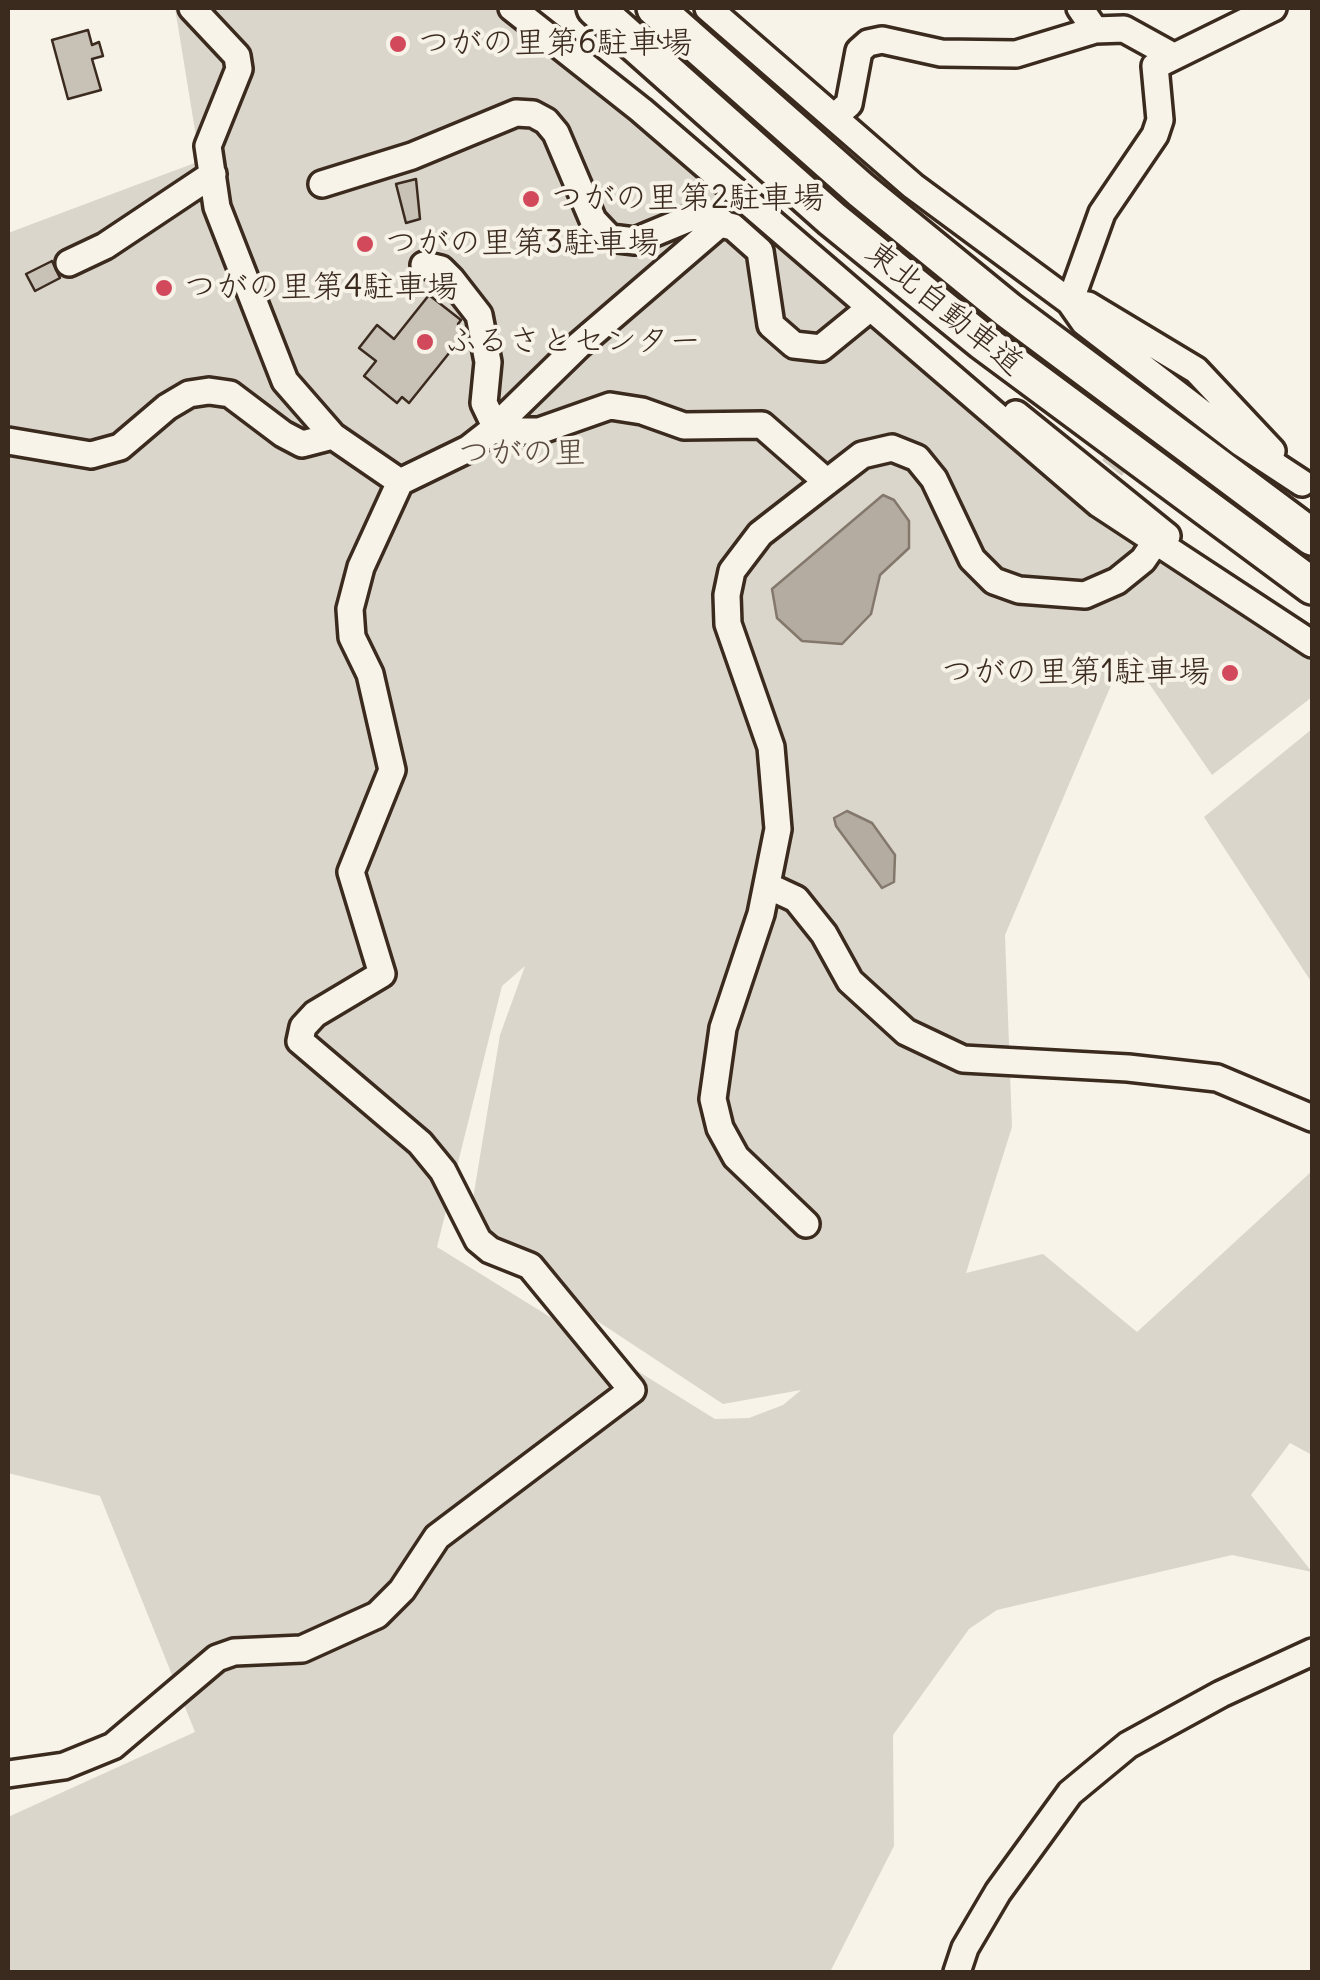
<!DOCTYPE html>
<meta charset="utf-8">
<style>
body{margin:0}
#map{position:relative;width:1320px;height:1980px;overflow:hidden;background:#f7f3e8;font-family:Delius,sans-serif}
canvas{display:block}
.frame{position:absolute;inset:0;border:10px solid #3b2a1e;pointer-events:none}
</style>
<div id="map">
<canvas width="1320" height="1980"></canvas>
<div class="frame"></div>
</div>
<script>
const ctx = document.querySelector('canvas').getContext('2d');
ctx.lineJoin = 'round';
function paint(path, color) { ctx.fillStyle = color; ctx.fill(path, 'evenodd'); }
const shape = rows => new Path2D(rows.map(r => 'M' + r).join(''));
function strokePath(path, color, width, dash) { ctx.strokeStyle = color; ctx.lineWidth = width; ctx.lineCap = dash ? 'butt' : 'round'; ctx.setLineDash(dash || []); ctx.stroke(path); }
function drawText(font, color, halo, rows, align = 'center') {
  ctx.font = font + ' Delius,"Klee One",sans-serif'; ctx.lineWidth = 8; ctx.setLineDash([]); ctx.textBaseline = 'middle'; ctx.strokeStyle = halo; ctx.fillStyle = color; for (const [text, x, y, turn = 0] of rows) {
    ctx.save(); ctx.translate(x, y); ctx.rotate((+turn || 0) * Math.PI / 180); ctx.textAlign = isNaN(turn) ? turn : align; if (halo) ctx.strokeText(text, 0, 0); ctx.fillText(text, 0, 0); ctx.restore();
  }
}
const green = shape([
 [175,8,504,8,1312,649,1312,697,1212,775,1126,650,1005,935,1012,1127,966,1273,1043,1254,1137,1332,1312,1171,1312,1455,1290,1443,1251,1495,1312,1572,1232,1555,997,1610,969,1629,893,1735,894,1846,830,1972,8,1972,8,1817,195,1732,100,1496,8,1473,8,233,200,161],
 [525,966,500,1035,467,1235,723,1404,801,1390,783,1405,749,1418,715,1419,437,1247,502,986],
 [1312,729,1312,983,1204,817]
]);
const water = shape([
 [883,495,894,500,909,521,909,548,880,575,871,614,842,644,802,641,777,618,772,589,883,495],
 [847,811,872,823,895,855,894,882,882,888,836,826,834,818,847,811]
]);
const building = shape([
 [88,30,92,45,99,42,103,56,92,59,101,90,68,99,52,40,88,30],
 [416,179,420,219,406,223,396,184,416,179],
 [52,261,60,278,35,291,26,274,52,261],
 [429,295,461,320,458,324,466,332,409,403,402,397,397,403,364,376,376,361,359,348,377,325,394,339,429,295]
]);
const minorTunnel = shape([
 [1112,468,1165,400]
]);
const minor = shape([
 [192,8,237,56,239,69,208,146,217,207,285,381,333,436,400,482],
 [512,8,641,110,1099,504,1312,644],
 [708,8,913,186,1070,302,1084,322,1241,443,1302,483],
 [1080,8,1095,30],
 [834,117,849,104,859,51,868,43,882,40,941,53,1016,54,1095,30,1124,29,1173,56],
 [322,184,412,156,516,113,533,114,546,121,556,133,593,220,610,238,635,241,693,217,733,227,760,251,771,325,794,345,821,348,870,308],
 [69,263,105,246,213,174],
 [424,265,441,269,451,279,479,315,488,362,484,403,495,426],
 [1070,302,1102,213,1155,135,1160,120,1155,66,1273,8],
 [1070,302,1088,305,1196,370,1272,451],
 [1016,414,1167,536],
 [491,431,579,345,722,222],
 [8,441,91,455,120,447,167,407,189,394,209,391,230,394,283,434,302,444,333,436],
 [768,886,796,899,824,934,850,981,906,1032,963,1059,1128,1068,1217,1078,1312,1118],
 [806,1224,736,1157,720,1128,713,1099,723,1028,761,914,778,829,771,747,728,624,727,595,732,571,760,534,827,482,862,455,892,448,917,458,934,479,972,559,994,581,1019,590,1085,595,1117,581,1143,560,1154,544],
 [8,1774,64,1766,113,1746,217,1658,234,1652,302,1649,377,1615,402,1590,437,1537,632,1390,530,1266,490,1250,478,1240,443,1171,420,1143,300,1041,303,1027,315,1014,382,974,351,872,392,770,370,674,352,637,350,609,361,567,400,482,468,449,491,431,539,431,610,406,642,411,684,426,762,425,827,482],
 [957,1972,965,1948,998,1892,1070,1793,1128,1745,1221,1694,1312,1652]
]);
const highway = shape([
 [595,8,832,219,983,342,1312,586],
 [655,8,861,190,1008,310,1312,537]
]);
const markers = [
 [398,44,10,"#d1495b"],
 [531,199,10,"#d1495b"],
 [365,244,10,"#d1495b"],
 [164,288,10,"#d1495b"],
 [425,342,10,"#d1495b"],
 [1230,673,10,"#d1495b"]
];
const poiNames = [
 ["つがの里第6駐車場",418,44],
 ["つがの里第2駐車場",551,199],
 ["つがの里第3駐車場",385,244],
 ["つがの里第4駐車場",184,288],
 ["ふるさとセンター",445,342],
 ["つがの里第1駐車場",1210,673,"right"]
];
const streetNames = [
 ["東北自動車道",944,309,39]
];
const parkNames = [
 ["つがの里",522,454]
];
paint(green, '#dbd6cb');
paint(water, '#b4aca0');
strokePath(water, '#84786c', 2.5);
paint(building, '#c8c1b6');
strokePath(building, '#3b2a1e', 2.5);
strokePath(minorTunnel, '#d1cbc0', 25, [25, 12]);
strokePath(minor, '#3b2a1e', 32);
strokePath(highway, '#3b2a1e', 42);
strokePath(minor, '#f7f3e8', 25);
strokePath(highway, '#f7f3e8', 35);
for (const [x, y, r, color] of markers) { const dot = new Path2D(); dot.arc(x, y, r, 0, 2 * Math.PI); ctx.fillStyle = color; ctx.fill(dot); strokePath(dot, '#f7f3e8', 4); }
drawText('32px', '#3b2a1e', '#f7f3e8', poiNames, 'left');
drawText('32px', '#3b2a1e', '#f7f3e8', streetNames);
drawText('32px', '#5b4c41', '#f7f3e8', parkNames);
</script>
